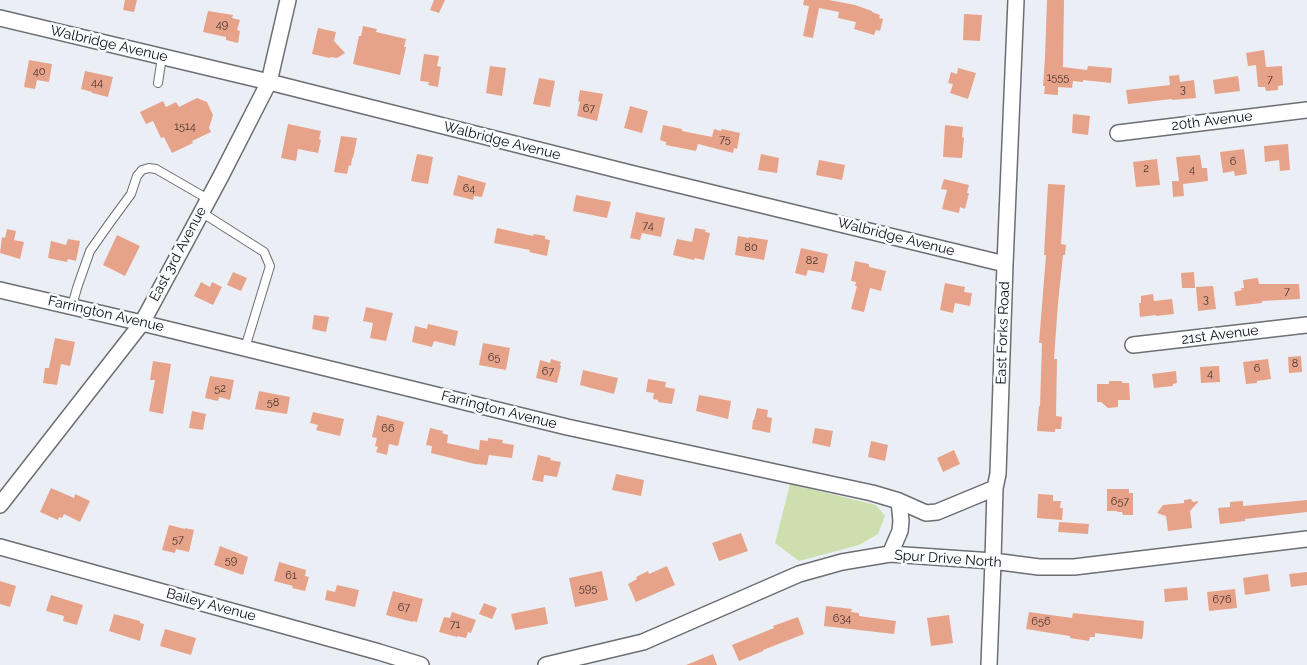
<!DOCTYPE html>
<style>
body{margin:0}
canvas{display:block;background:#eceef5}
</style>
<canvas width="1307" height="665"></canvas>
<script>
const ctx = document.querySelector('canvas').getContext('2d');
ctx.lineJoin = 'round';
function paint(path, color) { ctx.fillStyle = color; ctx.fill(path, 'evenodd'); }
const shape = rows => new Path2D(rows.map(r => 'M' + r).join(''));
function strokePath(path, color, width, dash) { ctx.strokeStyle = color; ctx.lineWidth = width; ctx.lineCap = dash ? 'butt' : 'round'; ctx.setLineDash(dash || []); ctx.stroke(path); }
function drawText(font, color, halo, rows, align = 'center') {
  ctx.font = font + ' Raleway,sans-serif'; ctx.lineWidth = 5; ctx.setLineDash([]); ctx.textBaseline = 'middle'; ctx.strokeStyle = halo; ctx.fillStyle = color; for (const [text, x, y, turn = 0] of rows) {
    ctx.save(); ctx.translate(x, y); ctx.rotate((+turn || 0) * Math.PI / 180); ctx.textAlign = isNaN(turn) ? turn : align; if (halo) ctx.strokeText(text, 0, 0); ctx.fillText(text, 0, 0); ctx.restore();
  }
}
const green = shape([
 [790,484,876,505,885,516,878,534,859,545,799,561,775,543]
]);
const building = shape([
 [125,0,137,0,134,12,123,10],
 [434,0,445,0,439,13,430,10],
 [804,0,829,0,855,5,872,11,872,12,880,15,879,18,883,19,880,31,876,30,874,35,854,29,856,22,838,18,839,12,819,8,813,38,803,36,809,6,803,5],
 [1047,0,1064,0,1063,67,1087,70,1088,66,1112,68,1111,83,1083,80,1083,82,1073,81,1072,88,1058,87,1058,95,1044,94,1045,86,1043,86,1045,58],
 [208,11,233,15,232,18,240,20,237,30,240,31,238,43,226,40,226,37,203,32],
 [964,14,982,15,980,41,963,40],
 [363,26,377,29,376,32,406,39,404,47,406,47,400,75,353,64,359,36,361,36],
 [318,28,336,32,334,41,345,53,337,58,330,57,330,58,312,54],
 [1264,50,1266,67,1282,66,1283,85,1278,86,1278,90,1266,91,1265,87,1258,87,1256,65,1248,66,1246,53],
 [424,54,439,56,437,66,441,67,438,87,428,85,429,82,420,81],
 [29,60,52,64,49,82,37,80,35,89,24,87],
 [490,66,506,68,502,96,486,93],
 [958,68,976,73,968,99,950,93,953,84,948,83,951,72,957,74],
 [85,71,113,77,108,97,92,93,92,92,81,89],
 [1179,75,1180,82,1194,80,1196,98,1172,100,1172,99,1128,104,1126,90,1170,85,1169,76],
 [1238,76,1240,91,1215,94,1213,80],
 [539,78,555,81,550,107,533,104],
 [580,90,603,94,597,121,577,116,580,102,578,101],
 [197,98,207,102,213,115,209,128,211,132,192,141,193,143,172,153,164,137,161,138,153,121,146,124,140,112,163,101,166,107,176,102,179,107],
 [630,106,648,111,642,133,624,128],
 [1073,114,1090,116,1088,135,1072,133],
 [288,124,321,131,319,139,321,140,318,153,298,149,296,161,281,158],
 [663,125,682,129,682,131,712,137,714,129,721,131,722,129,740,133,737,149,734,148,733,153,698,144,696,151,666,145,666,142,660,140],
 [945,125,963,127,962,137,964,138,962,158,943,157],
 [341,136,357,138,353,158,352,158,351,166,349,165,347,174,334,172],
 [1288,144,1290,170,1280,171,1279,160,1265,162,1264,146],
 [1244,149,1247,174,1235,176,1234,171,1223,173,1220,152],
 [417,154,433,157,428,184,411,181],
 [761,154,779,158,777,173,758,170],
 [1200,155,1202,168,1207,168,1208,181,1183,184,1184,196,1173,197,1172,181,1179,181,1176,157],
 [1157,159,1160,185,1136,187,1133,162],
 [819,160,845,165,842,180,816,175],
 [458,175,486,183,482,197,474,196,473,200,453,195],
 [944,179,969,185,967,193,969,193,965,209,960,207,959,213,942,209,947,190,941,189],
 [1048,184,1065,185,1061,244,1066,245,1065,255,1063,255,1058,303,1054,359,1057,359,1056,416,1062,417,1061,429,1055,429,1055,432,1037,431,1039,406,1040,406,1042,343,1039,343,1046,255,1044,255],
 [576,195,611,202,607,218,573,211],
 [636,212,665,218,661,237,642,233,640,240,630,238],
 [497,228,533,236,534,234,545,236,545,239,550,240,547,256,529,252,530,250,494,243],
 [695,228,706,230,705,232,710,233,704,260,695,258,694,260,673,255,677,239,692,242],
 [7,229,16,231,14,240,24,242,20,259,0,253,2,237,5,238],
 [117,235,140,246,125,276,103,265],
 [738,236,749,238,749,237,768,240,764,260,735,255],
 [68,239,80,241,76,261,68,259,67,262,48,258,51,241,66,245],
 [801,248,828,254,824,273,808,270,806,276,795,273],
 [855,261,869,264,869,267,886,271,881,291,870,288,864,312,851,309,857,286,855,286,856,282,851,281],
 [233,272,247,278,241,291,227,285],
 [1194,272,1195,288,1182,288,1181,273],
 [1258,278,1259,284,1299,284,1300,299,1262,301,1262,303,1236,306,1234,292,1242,290,1241,288,1244,288,1243,280],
 [201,282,210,287,212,282,222,287,213,305,194,296],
 [945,283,965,287,964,292,972,293,970,306,955,303,953,313,940,310],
 [1213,286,1216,309,1198,311,1196,287],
 [1153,294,1154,301,1172,299,1174,314,1156,316,1156,315,1140,317,1139,303,1141,303,1141,296],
 [366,307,393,313,386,341,370,338,373,323,363,321],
 [314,315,329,317,326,332,312,329],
 [428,324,458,331,455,346,434,341,432,347,412,342,415,326,427,329],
 [55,338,75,342,70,366,61,364,57,385,43,383,45,368,49,368],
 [483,343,510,348,506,370,479,365],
 [1301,356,1302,372,1289,373,1288,357],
 [551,359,561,362,560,365,561,366,557,383,536,378,540,360,550,363],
 [1268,359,1271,379,1257,381,1257,383,1246,384,1243,362],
 [153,361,171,364,163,414,149,411,155,380,150,380],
 [1219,366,1220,382,1201,383,1200,367],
 [583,370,618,378,614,394,580,385],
 [1176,371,1177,383,1173,384,1173,386,1154,388,1152,374],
 [210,376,234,380,230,400,219,397,218,401,205,398],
 [648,379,666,382,665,387,675,389,672,404,658,402,658,400,653,399,654,393,646,392],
 [1109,381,1122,381,1122,383,1129,383,1130,400,1118,400,1118,407,1108,408,1101,402,1097,402,1097,384,1109,384],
 [259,391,290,397,287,414,255,409],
 [699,395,731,401,728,419,696,411],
 [757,408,768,410,767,417,772,418,770,433,752,429,753,420,754,420],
 [192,411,206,414,203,430,189,428],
 [313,412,344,419,340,436,316,430,318,425,310,423],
 [377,415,404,422,398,446,389,444,387,455,376,452,378,447,375,446,377,438,372,437],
 [430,428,443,431,442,433,448,435,447,443,479,450,480,440,488,441,488,438,503,440,502,443,514,445,512,458,489,455,487,465,475,464,431,453,432,446,426,445],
 [815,428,833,431,830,447,812,443],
 [871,441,888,445,885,461,868,457],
 [954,450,960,464,943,472,937,458],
 [538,455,551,458,550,460,561,462,557,477,544,475,543,482,532,480],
 [616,474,644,480,641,496,612,490],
 [51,488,74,498,75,494,90,501,80,522,64,514,62,518,59,517,58,520,40,512],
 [1107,489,1129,489,1129,493,1133,493,1133,515,1123,515,1122,512,1117,512,1117,511,1107,511],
 [1038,494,1053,495,1053,501,1061,501,1060,508,1063,508,1062,520,1037,518],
 [1191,499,1193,502,1199,501,1190,511,1192,528,1168,531,1166,516,1157,513,1163,505,1184,503,1184,500],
 [1307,500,1307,512,1245,519,1245,521,1220,524,1218,508,1230,507,1230,502,1243,501,1243,506],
 [1059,522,1089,524,1088,534,1058,532],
 [169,525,185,529,185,528,194,530,189,552,176,549,175,553,162,550],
 [741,533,748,551,719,561,712,543],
 [220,546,248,557,243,575,214,565],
 [279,562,306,570,305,576,309,577,305,591,292,588,293,586,274,581],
 [667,566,675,585,636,602,628,584,637,579,636,577,648,571,649,574],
 [602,571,608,600,575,607,569,578],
 [1307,572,1307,585,1291,587,1289,574],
 [1268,574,1270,591,1245,595,1243,578],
 [0,581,16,586,10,607,0,604],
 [337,585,359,590,355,607,325,600,327,590,335,592],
 [1187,587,1188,600,1165,602,1164,589],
 [1235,589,1237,608,1209,611,1207,592],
 [393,591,423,599,417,622,413,621,413,622,386,615],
 [51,595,83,605,77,625,63,621,64,616,46,611],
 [484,603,497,608,492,619,479,614],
 [826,606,852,609,851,612,859,613,859,616,896,621,894,634,824,626],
 [545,607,548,624,515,630,511,614],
 [452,612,476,620,471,633,468,632,466,638,457,636,457,637,439,632,444,617,450,618],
 [1029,612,1072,618,1073,613,1144,621,1143,635,1142,639,1095,633,1095,637,1090,637,1089,641,1070,638,1070,636,1026,629],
 [114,614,140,621,140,623,144,624,140,641,109,631],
 [949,615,953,643,931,646,927,618],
 [798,617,804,634,763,650,763,651,739,661,732,645,774,628,773,626],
 [165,629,196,638,191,655,160,646],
 [713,654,717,665,686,665]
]);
const lane = shape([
 [158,83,162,57],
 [201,212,264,252,270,266,245,348],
 [72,306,77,288,90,251,109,224,131,194,137,176,142,170,149,168,156,169,208,199]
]);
const street = shape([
 [0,18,269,82,630,173,1005,264],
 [1118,133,1307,110],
 [0,290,142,323,567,427,872,493,899,501,926,513,937,512,995,488],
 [1133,345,1307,325],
 [0,505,142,323,221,176,269,82,288,0],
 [0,547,379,652,421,665],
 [890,554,900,531,901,521,899,501],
 [546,665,643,642,799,574,842,562,890,554,993,561,1039,567,1074,567,1307,539],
 [989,665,993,561,995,488,998,474,1005,264,1016,0]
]);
const numberNames = [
 ["49",222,25],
 ["40",39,72],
 ["1555",1058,78],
 ["7",1270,80],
 ["44",97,83],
 ["3",1183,90],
 ["67",589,109],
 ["1514",185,127],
 ["75",725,140],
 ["6",1233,162],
 ["2",1146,169],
 ["4",1192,170],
 ["64",469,189],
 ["74",648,226],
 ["80",751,248],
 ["82",812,261],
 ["7",1287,292],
 ["3",1206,300],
 ["65",494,358],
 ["8",1295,364],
 ["6",1257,369],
 ["67",548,372],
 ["4",1210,374],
 ["52",220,389],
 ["58",273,403],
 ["66",388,429],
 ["657",1120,502],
 ["57",178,540],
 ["59",231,561],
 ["61",291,576],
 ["595",588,589],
 ["676",1222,600],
 ["67",404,608],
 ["634",842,619],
 ["656",1041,622],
 ["71",455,625]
];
const streetNames = [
 ["Walbridge Avenue",109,44,13],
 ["20th Avenue",1212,121,-7],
 ["Walbridge Avenue",502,141,14],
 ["Walbridge Avenue",896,237,14],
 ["East 3rd Avenue",178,254,-62],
 ["Farrington Avenue",106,314,13],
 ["East Forks Road",1003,333,-88],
 ["21st Avenue",1220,335,-7],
 ["Farrington Avenue",499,410,14],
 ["Spur Drive North",948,559,4],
 ["Bailey Avenue",211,605,15]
];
paint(green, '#cddfae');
paint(building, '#e7a389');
strokePath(lane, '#6c6e74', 10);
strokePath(street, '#6c6e74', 18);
strokePath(lane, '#fff', 8);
strokePath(street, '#fff', 15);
drawText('11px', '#44332f', null, numberNames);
drawText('14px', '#0e0e11', '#fbfcff', streetNames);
</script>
